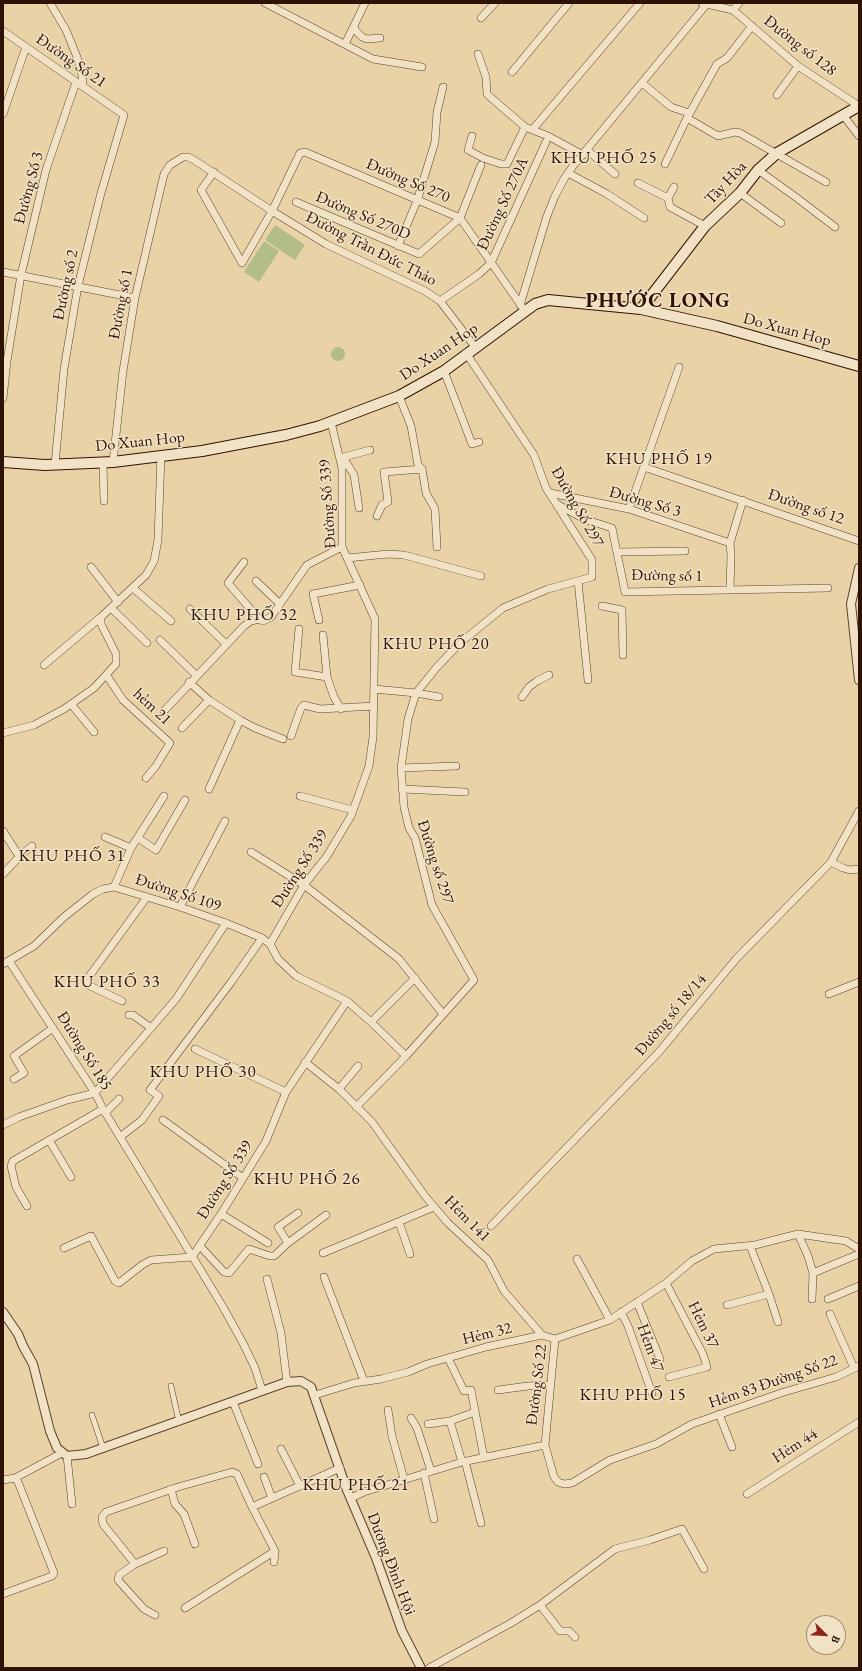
<!DOCTYPE html>
<meta charset="utf-8">
<style>
body{margin:0}
#map{position:relative;width:862px;height:1671px;overflow:hidden;background:#e9d2a6;font-family:"EB Garamond",serif}
canvas{display:block}
.frame{position:absolute;inset:0;border:4px solid #2e1206;pointer-events:none}
.north{position:absolute;left:806px;top:1615px;width:40px;height:40px;box-sizing:border-box;background:#f1e2c5;border:1px solid #a38f79;border-radius:50%;rotate:114deg;font-size:11px;font-weight:700;line-height:16px;text-align:center;color:#2e1206}
.north::after{content:'';display:block;margin:auto;width:14px;height:18px;background:#8f2418;clip-path:polygon(50% 0,100% 100%,50% 72%,0 100%)}
</style>
<div id="map">
<canvas width="862" height="1671"></canvas>
<div class="frame"></div>
<div class="north">B</div>
</div>
<script>
const ctx = document.querySelector('canvas').getContext('2d');
ctx.lineJoin = 'round';
function paint(path, color) { ctx.fillStyle = color; ctx.fill(path, 'evenodd'); }
const shape = rows => new Path2D(rows.map(r => 'M' + r).join(''));
function strokePath(path, color, width, dash) { ctx.strokeStyle = color; ctx.lineWidth = width; ctx.lineCap = dash ? 'butt' : 'round'; ctx.setLineDash(dash || []); ctx.stroke(path); }
function drawText(font, color, halo, rows, align = 'center') {
  ctx.font = font + ' "EB Garamond",serif'; ctx.lineWidth = 3; ctx.setLineDash([]); ctx.textBaseline = 'middle'; ctx.strokeStyle = halo; ctx.fillStyle = color; for (const [text, x, y, turn = 0] of rows) {
    ctx.save(); ctx.translate(x, y); ctx.rotate((+turn || 0) * Math.PI / 180); ctx.textAlign = isNaN(turn) ? turn : align; if (halo) ctx.strokeText(text, 0, 0); ctx.fillText(text, 0, 0); ctx.restore();
  }
}
const green = shape([
 [275,225,305,245,295,260,265,240],
 [264,241,279,251,259,282,244,272],
 '331 354a7 7 0 1 1 14 0a7 7 0 1 1-14 0Z'
]);
const pedestrian = shape([
 [171,1386,179,1422],
 [92,1415,103,1448]
]);
const minor = shape([
 [50,3,66,30,77,57,82,75,83,86],
 [265,3,373,59,422,67],
 [702,3,733,10,798,66,859,106],
 [733,10,739,3],
 [481,18,495,3],
 [354,26,356,31,362,37,367,39,380,38],
 [3,31,124,115,101,193,78,286,64,369,55,464],
 [345,44,365,3],
 [478,54,486,77,487,94,489,96,525,127,548,136,583,155],
 [512,72,569,3],
 [642,83,671,107,689,113],
 [777,95,798,66],
 [3,114,26,47],
 [843,115,859,136],
 [687,118,718,136,735,132,740,133,826,182],
 [533,129,640,3],
 [472,136,468,150,483,158,501,164,507,164,525,127],
 [587,150,615,174],
 [665,164,687,118,717,64,727,58,752,26],
 [758,170,797,198,835,227],
 [214,172,201,190,242,263,272,211,300,153,305,152,460,218,525,311],
 [568,173,607,194,644,218],
 [638,183,668,198,670,207,705,226],
 [740,193,781,223],
 [668,198,674,187],
 [296,202,419,254,460,218,481,165],
 [398,246,417,201,435,142,437,112,443,87],
 [3,272,135,298],
 [440,301,479,274,491,263,546,142],
 [520,305,547,216,555,196,564,179,573,166,706,5],
 [444,371,472,444,479,442],
 [399,396,411,426,418,465,422,469],
 [3,398,7,361,21,275,46,170,76,82],
 [343,457,354,475,359,508],
 [340,458,370,450],
 [113,462,123,371,135,298,164,174,170,165,183,157,188,157,194,160,272,211,326,244,425,291,440,301,475,347],
 [103,463,104,501],
 [644,467,859,541],
 [422,469,426,493,435,509,437,547],
 [550,493,629,509,730,543],
 [557,504,584,519,612,528,625,592,828,588],
 [629,509,679,367],
 [377,516,382,505,388,502,384,472,422,469],
 [617,552,685,551],
 [347,558,388,554,404,555,481,576],
 [244,562,228,583,259,619],
 [91,567,118,602],
 [256,581,280,604],
 [578,581,588,680],
 [133,588,171,621],
 [730,590,731,555,730,543,743,500],
 [602,606,622,610,623,655],
 [111,608,147,643],
 [190,609,226,644],
 [319,620,313,594,360,585],
 [299,629,295,672,327,677],
 [323,635,327,677,334,697,341,709],
 [160,640,196,675],
 [44,665,101,617],
 [107,676,123,700,170,743,156,766,146,778],
 [189,682,209,700,240,720,255,728,283,739],
 [374,689,416,693,439,697],
 [522,697,529,687,537,681,549,675],
 [71,704,94,732],
 [164,711,244,626,251,621,259,619,263,621,271,617,307,565,342,547],
 [182,728,209,700],
 [3,733,34,725,64,709,94,688,116,664,116,654,101,624,101,617,146,575,154,561,158,540,161,455],
 [291,736,301,708,304,705,320,709,374,706],
 [401,768,456,766],
 [209,789,240,720],
 [402,789,465,792],
 [300,796,353,810],
 [3,831,17,853,22,854],
 [105,837,131,848],
 [138,838,156,850,185,800],
 [251,852,304,885,399,959,443,1014],
 [831,862,843,868,850,870,859,869],
 [3,874,22,854,32,846],
 [114,887,131,848,164,796],
 [180,907,225,821],
 [9,961,95,1093,103,1109,223,1307,244,1345,255,1368,262,1390],
 [3,964,34,946,64,917,93,894,103,889,114,887,180,907,226,923,262,938,270,944],
 [829,994,859,982],
 [122,1001,88,985,88,978,147,897],
 [347,1001,371,1022,406,1056],
 [129,1015,133,1015,151,1028],
 [371,1022,415,978],
 [195,1049,286,1092],
 [305,1062,339,1089,372,1122,425,1196,448,1223,488,1260,504,1291,542,1335],
 [14,1079,24,1073,14,1056,53,1028],
 [339,1089,358,1066],
 [356,1107,406,1056,474,980,432,905,415,838,409,828,404,807,401,768,408,719,416,693,437,667,460,643,503,608,548,589,592,577,592,560,546,488,534,455,466,353],
 [105,1113,119,1099],
 [163,1120,243,1178],
 [3,1125,19,1117,67,1100,95,1093,176,999,226,923],
 [120,1137,142,1120,159,1096,150,1090,232,981,262,938],
 [49,1140,71,1177],
 [27,1206,16,1187,11,1166,13,1161,103,1109],
 [221,1214,268,1243],
 [399,1222,410,1254],
 [491,1226,659,1052,736,959,831,862,859,811],
 [798,1234,808,1256,813,1273,812,1299],
 [288,1243,278,1227,298,1213],
 [200,1246,224,1272,229,1273,249,1249,270,1256,274,1256,288,1243,326,1215],
 [64,1248,91,1236,115,1281,119,1283,142,1265,151,1260,192,1257,221,1214,266,1141,286,1092,347,1001,296,976,278,959,270,944,304,885,327,856,351,816,369,766,373,737,375,619,342,547,342,468,331,422],
 [323,1253,434,1207],
 [577,1259,610,1320],
 [813,1273,859,1254],
 [324,1277,364,1381],
 [267,1279,281,1333,287,1382],
 [666,1283,703,1354,707,1367,669,1377],
 [769,1294,778,1322],
 [828,1299,859,1286],
 [637,1302,660,1359],
 [727,1305,769,1294,750,1246],
 [621,1312,628,1326,652,1393],
 [830,1314,854,1368],
 [555,1339,610,1320,666,1283,692,1261,714,1249,755,1245,798,1234,846,1241,859,1249],
 [448,1358,464,1391,471,1390,484,1458],
 [498,1390,528,1386,551,1385],
 [315,1395,354,1383,381,1379,408,1372,427,1364,486,1347,542,1335,555,1339],
 [233,1402,258,1464],
 [388,1410,392,1436,404,1479],
 [719,1414,732,1447],
 [411,1418,417,1428,431,1471],
 [450,1421,462,1462],
 [428,1424,450,1421,475,1412],
 [545,1445,554,1477,558,1482,564,1484,572,1483,610,1460,656,1444,692,1424,784,1392,836,1377,859,1366],
 [281,1449,300,1486],
 [67,1456,72,1504],
 [465,1461,481,1523],
 [424,1473,434,1519],
 [264,1477,272,1498],
 [3,1480,15,1478,62,1453],
 [171,1489,175,1504,184,1514,195,1544],
 [747,1494,859,1422],
 [351,1498,364,1492,462,1462,545,1445,555,1339],
 [252,1507,340,1468],
 [135,1564,164,1551],
 [3,1594,52,1576,54,1573,18,1482,15,1478],
 [540,1605,560,1631,569,1631,575,1637],
 [185,1608,275,1551],
 [155,1615,144,1609,118,1580,119,1575,135,1564,103,1524,102,1517,106,1512,178,1487,232,1472,237,1474,252,1507,275,1551,274,1562],
 [429,1668,511,1623,540,1605,615,1549,650,1540,682,1529,704,1569]
]);
const tertiary = shape([
 [859,568,851,604,859,680],
 [3,1312,18,1334,23,1346,33,1364,50,1431,57,1448,67,1456,86,1454,287,1382,301,1381,311,1387,347,1490,376,1558,402,1631,421,1668]
]);
const secondary = shape([
 [641,309,705,226,740,193,758,170,777,153,859,106],
 [3,462,45,465,113,462,202,451,286,435,320,426,399,396,444,371,535,304,548,300,641,309,717,326,859,366]
]);
const streetNames = [
 ["Đường số 128",800,46,38],
 ["Đường Số 21",71,61,35],
 ["Đường Số 270",408,181,23],
 ["Tây Hòa",726,183,-47],
 ["Đường Số 3",29,188,-75],
 ["Đường Số 270A",503,204,-65],
 ["Đường Số 270D",363,216,23],
 ["Đường Trần Đức Thảo",371,249,27],
 ["Đường số 2",66,285,-78],
 ["Đường số 1",121,304,-79],
 ["Do Xuan Hop",787,330,15],
 ["Do Xuan Hop",439,352,-34],
 ["Do Xuan Hop",140,442,-6],
 ["Đường Số 3",645,502,16],
 ["Đường Số 339",328,504,-94],
 ["Đường Số 297",577,507,60],
 ["Đường số 12",806,507,19],
 ["Đường số 1",667,576,1],
 ["hẻm 21",152,707,43],
 ["Đường số 297",435,862,72],
 ["Đường Số 339",300,869,-57],
 ["Đường Số 109",178,893,18],
 ["Đường số 18/14",671,1015,-50],
 ["Đường Số 185",84,1051,58],
 ["Đường Số 339",225,1180,-58],
 ["Hẻm 141",467,1219,45],
 ["Hẻm 37",703,1325,64],
 ["Hẻm 32",487,1334,-14],
 ["Hẻm 47",650,1348,70],
 ["Hẻm 83 Đường Số 22",773,1382,-19],
 ["Đường Số 22",537,1385,-83],
 ["Hẻm 44",795,1446,-33],
 ["Dương Đình Hội",391,1564,69]
];
const neighbourhoodNames = [
 ["KHU PHỐ 25",604,158],
 ["KHU PHỐ 19",659,459],
 ["KHU PHỐ 32",244,615],
 ["KHU PHỐ 20",436,644],
 ["KHU PHỐ 31",72,856],
 ["KHU PHỐ 33",107,982],
 ["KHU PHỐ 30",203,1072],
 ["KHU PHỐ 26",307,1179],
 ["KHU PHỐ 15",633,1395],
 ["KHU PHỐ 21",356,1485]
];
const districtNames = [
 ["PHƯỚC LONG",658,302]
];
paint(green, '#b3bd89');
strokePath(pedestrian, '#5d422e', 6);
strokePath(minor, '#5d422e', 8);
strokePath(tertiary, '#5d422e', 10);
strokePath(secondary, '#2e1206', 12);
strokePath(pedestrian, '#f1e2c5', 5);
strokePath(minor, '#f1e2c5', 7);
strokePath(tertiary, '#f1e2c5', 8);
strokePath(secondary, '#f1e2c5', 10);
drawText('16px', '#2e1206', '#f1e2c5', streetNames);
ctx.letterSpacing = '1px';
drawText('17px', '#2e1206', '#f1e2c5', neighbourhoodNames);
ctx.letterSpacing = '0px';
ctx.letterSpacing = '1px';
drawText('bold 20px', '#2e1206', '#f1e2c5', districtNames);
ctx.letterSpacing = '0px';
</script>
